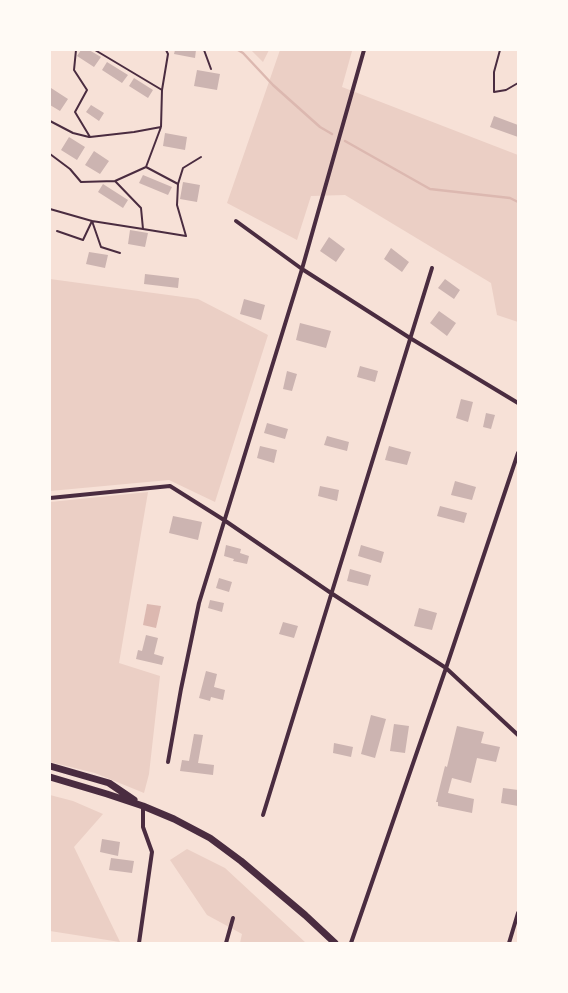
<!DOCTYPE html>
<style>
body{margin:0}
#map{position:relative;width:568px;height:993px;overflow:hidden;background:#f7e1d7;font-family:"Titillium Web",sans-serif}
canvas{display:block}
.frame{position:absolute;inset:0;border:51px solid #fffaf5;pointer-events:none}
</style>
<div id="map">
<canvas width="568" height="993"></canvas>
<div class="frame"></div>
</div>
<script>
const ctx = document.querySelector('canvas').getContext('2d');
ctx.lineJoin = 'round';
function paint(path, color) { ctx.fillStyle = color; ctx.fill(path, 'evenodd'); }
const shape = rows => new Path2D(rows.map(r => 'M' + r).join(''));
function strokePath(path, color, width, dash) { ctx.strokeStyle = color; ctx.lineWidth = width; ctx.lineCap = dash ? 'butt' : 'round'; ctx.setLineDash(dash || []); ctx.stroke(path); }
const green = shape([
 [251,50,269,50,263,62],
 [280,50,352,51,342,87,518,155,518,322,497,315,491,283,345,195,311,196,297,240,227,203],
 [50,279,198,299,268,335,215,502,169,480,50,491],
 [148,492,119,663,160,676,149,774,144,793,95,773,50,762,50,502],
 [50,795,73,801,103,814,74,847,120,942,50,931],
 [187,849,225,868,306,943,240,943,242,934,207,915,170,860]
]);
const water = shape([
 [147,604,161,606,156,628,143,625]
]);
const stream = shape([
 [238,50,243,53,273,85,320,127,332,134],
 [345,141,430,189,510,198,518,202]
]);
const building = shape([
 [81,50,89,50,101,57,94,67,77,56],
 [175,50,196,50,195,58,174,54],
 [107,62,128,75,122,83,102,70],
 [197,70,220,74,217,90,194,86],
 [134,78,153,90,148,98,129,86],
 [51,88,68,99,60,111,50,105,50,91],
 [91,105,104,113,99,121,86,112],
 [494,116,518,125,518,137,490,127],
 [165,133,187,137,185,150,163,146],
 [69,137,85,147,77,160,61,150],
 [94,151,109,161,100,174,85,165],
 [143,175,172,187,168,195,139,183],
 [183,182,200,185,197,202,180,199],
 [103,184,128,200,123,208,98,192],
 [130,230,148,233,145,247,128,244],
 [329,237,345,249,336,262,320,251],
 [391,248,409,262,402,272,384,259],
 [89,252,108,255,105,268,86,264],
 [145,274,179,278,178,288,144,284],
 [445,279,460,290,454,299,438,288],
 [244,299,265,305,261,320,240,314],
 [439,311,456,323,447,336,430,323],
 [300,323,331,331,326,348,296,340],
 [360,366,378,371,375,382,357,377],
 [287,371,297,374,292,391,283,389],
 [461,399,473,402,468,422,456,418],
 [486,413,495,415,491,429,483,427],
 [267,423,288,429,285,439,264,433],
 [327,436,349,442,347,451,324,445],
 [260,446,277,450,274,463,257,458],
 [389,446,411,452,407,465,385,460],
 [455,481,476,487,472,500,451,495],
 [320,486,339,490,337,501,318,496],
 [440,506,467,513,464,523,437,516],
 [173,516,202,522,198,540,169,533],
 [226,545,241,549,240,553,249,556,247,564,233,561,234,559,224,556],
 [361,545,384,552,381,563,358,556],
 [350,569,371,575,368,586,347,581],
 [219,578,232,582,229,592,216,588],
 [210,600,224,603,222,612,208,608],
 [419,608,437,613,432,630,414,626],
 [283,622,298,626,294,638,279,634],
 [146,635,158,638,154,654,164,657,162,665,136,659,138,650,142,651],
 [206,671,217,674,214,687,225,690,223,700,211,697,210,701,199,698],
 [371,715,386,719,375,758,361,754],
 [394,724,409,726,405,753,390,751],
 [457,726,484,732,481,743,500,747,496,762,477,758,471,783,452,778,448,793,474,799,472,813,438,806,438,802,436,802,445,766,447,767],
 [194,734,203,735,198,763,214,765,213,775,180,771,182,760,189,761],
 [334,743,353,747,351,757,333,753],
 [503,788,518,790,518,806,501,803],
 [102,839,120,842,118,856,100,852],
 [111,858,134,861,132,873,109,870]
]);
const path = shape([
 [76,50,74,70,87,90,75,112,90,137,134,132,161,127],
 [95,50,162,90],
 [166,50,168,54,162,90,161,127,146,167,178,184],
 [204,50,211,69],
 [50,121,73,133,89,137],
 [50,154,70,169,81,182,115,181,146,167],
 [50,209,92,221,143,229,141,208,115,181],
 [143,229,186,236,177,205,178,184,183,168,201,157],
 [57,231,83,240,92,221,101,247,120,253]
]);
const service = shape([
 [500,50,494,72,494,92,506,90,518,83,518,81]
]);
const minor = shape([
 [236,221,302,269,410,338,518,403],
 [50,498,170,486,224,520,331,593,446,668,518,735],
 [168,762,181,689,199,603,302,269,364,50],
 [263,815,432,268],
 [139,943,152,852,143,827,143,806],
 [226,943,233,918],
 [351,943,446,668,518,453],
 [509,943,518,913]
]);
const trunk = shape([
 [50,766,109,783,134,800],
 [50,777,107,794,143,806,174,819,210,838,241,861,305,915,335,943]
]);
paint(green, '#ebcfc5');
paint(water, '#dcb8b0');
strokePath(stream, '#dcb8b0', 2.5);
paint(building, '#ccb4b1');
strokePath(path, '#4a2c40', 2);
strokePath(service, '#4a2c40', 2);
strokePath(minor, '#4a2c40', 4);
strokePath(trunk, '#4a2c40', 7);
</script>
